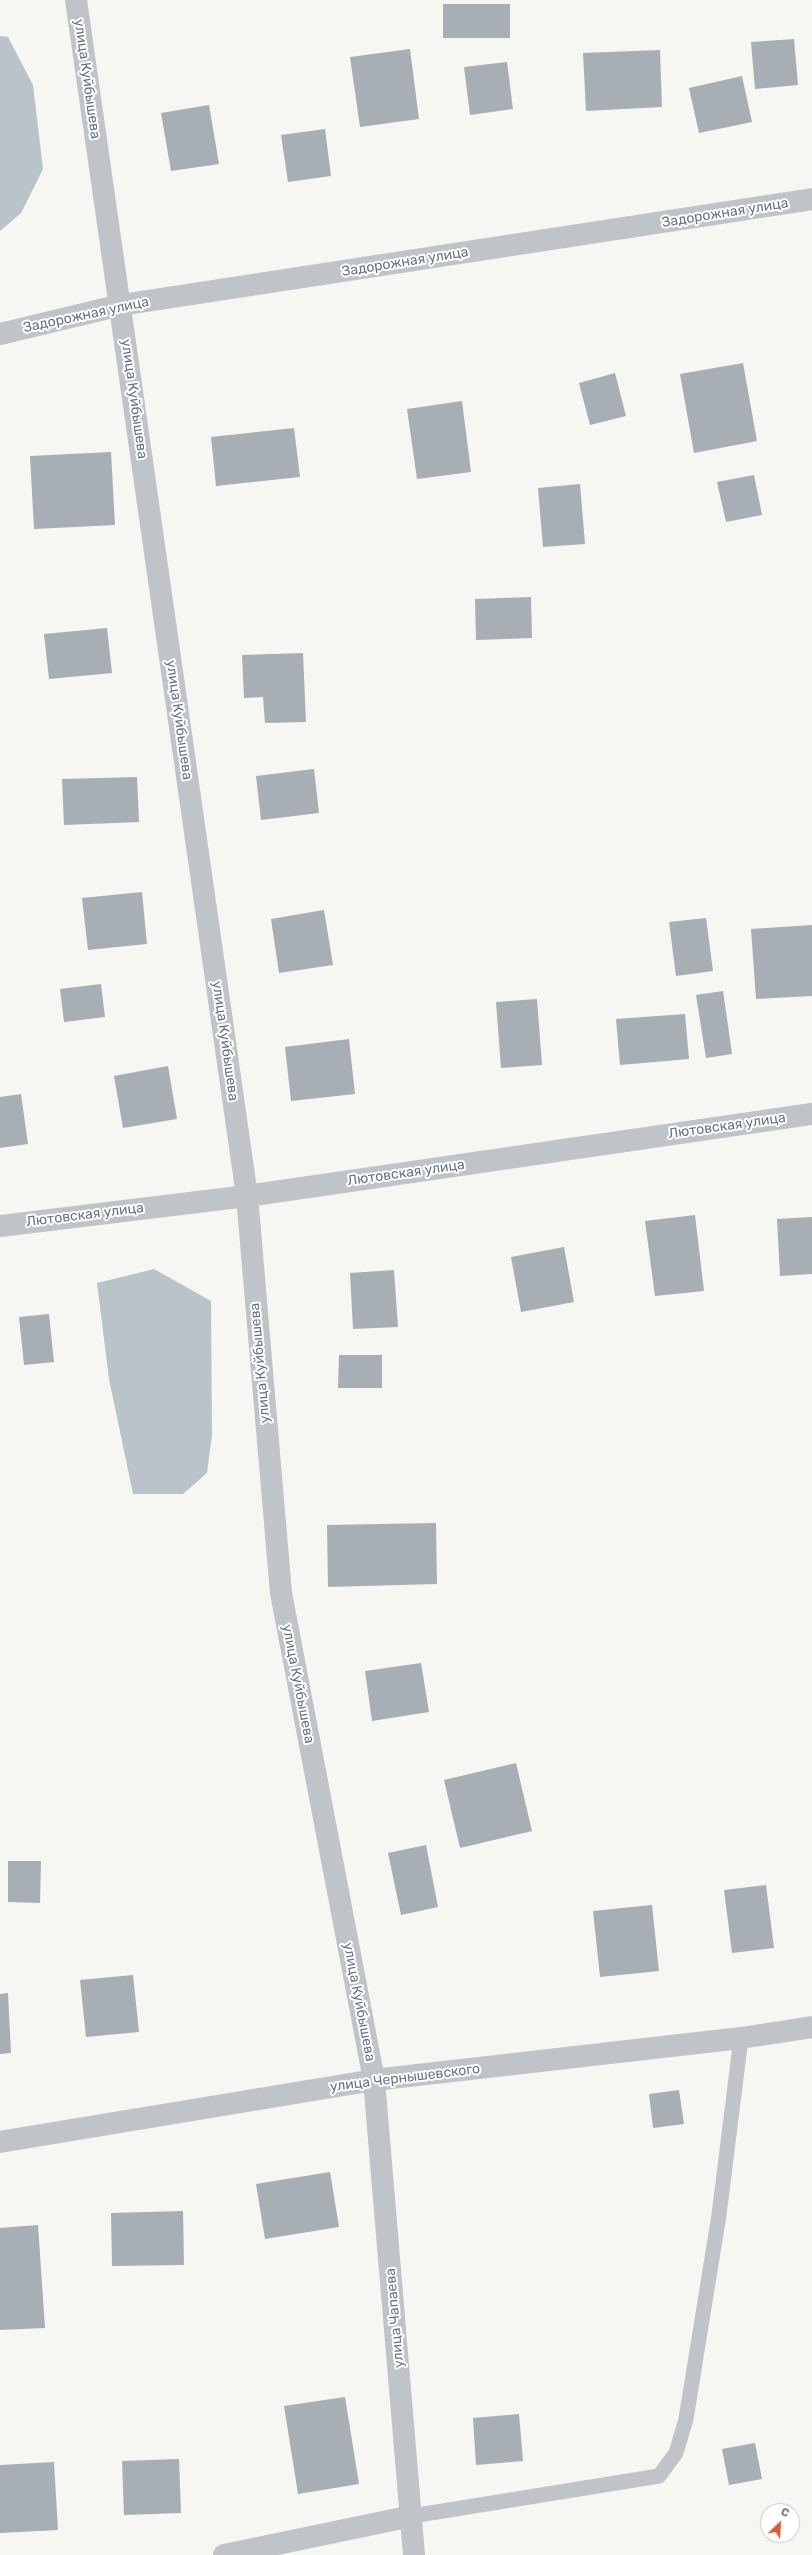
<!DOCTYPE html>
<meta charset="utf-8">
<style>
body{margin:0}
#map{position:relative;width:812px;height:2555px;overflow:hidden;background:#f6f6f3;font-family:Rubik,sans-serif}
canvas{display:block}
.north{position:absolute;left:760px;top:2503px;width:40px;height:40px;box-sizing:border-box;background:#fff;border:1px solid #c2c8cd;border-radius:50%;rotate:25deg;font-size:11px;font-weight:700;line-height:16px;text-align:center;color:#677583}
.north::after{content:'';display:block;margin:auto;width:14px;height:18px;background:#d95d30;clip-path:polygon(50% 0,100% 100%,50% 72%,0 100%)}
</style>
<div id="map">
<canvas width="812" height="2555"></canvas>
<div class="north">С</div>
</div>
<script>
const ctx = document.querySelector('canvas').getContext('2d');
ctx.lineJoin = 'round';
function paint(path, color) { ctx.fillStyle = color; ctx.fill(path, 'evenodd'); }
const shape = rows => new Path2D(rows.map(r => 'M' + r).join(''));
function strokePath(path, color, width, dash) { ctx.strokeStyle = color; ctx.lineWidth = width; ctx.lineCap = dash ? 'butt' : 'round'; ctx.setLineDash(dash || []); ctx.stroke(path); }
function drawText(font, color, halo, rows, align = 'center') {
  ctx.font = font + ' Rubik,sans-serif'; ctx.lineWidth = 4; ctx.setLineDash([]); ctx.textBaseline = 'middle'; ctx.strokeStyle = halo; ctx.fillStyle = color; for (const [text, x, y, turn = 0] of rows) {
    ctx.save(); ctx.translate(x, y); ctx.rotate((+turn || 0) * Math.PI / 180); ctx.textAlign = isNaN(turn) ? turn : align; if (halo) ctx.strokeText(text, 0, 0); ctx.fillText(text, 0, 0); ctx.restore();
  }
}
const water = shape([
 [0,36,8,37,33,85,43,169,21,213,0,231],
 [154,1269,211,1301,212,1435,207,1473,183,1494,133,1494,109,1379,97,1283]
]);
const building = shape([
 [443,4,510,4,510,38,443,38],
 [794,39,798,85,755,89,751,42],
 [410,49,419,119,360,127,350,57],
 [660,50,662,107,586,111,583,53],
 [507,62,513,109,470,115,464,67],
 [742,76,752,122,699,133,689,88],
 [209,105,219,164,171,171,161,113],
 [325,129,331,176,288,182,281,135],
 [743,363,757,441,694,453,680,374],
 [615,373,626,416,590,425,579,383],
 [462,401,471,472,417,479,407,409],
 [294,428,300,477,216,486,211,437],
 [111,452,115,525,34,529,30,456],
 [754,475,762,515,726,522,717,482],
 [580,484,585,544,543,547,538,488],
 [531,597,532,638,476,640,475,599],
 [107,628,112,673,49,679,44,634],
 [303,653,306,722,265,723,263,697,244,698,242,655],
 [314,769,319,813,261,820,256,776],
 [137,777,139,822,64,825,62,779],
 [142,892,147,944,88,950,82,898],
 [324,910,333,965,279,973,271,919],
 [706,918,713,971,676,976,669,922],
 [812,925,812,996,756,999,751,929],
 [101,984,105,1017,64,1022,60,989],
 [723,991,732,1054,706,1058,696,995],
 [537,999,542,1065,501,1068,496,1002],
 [685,1014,689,1059,620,1065,616,1019],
 [349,1039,355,1094,291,1101,285,1047],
 [168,1066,177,1119,123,1128,114,1076],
 [21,1094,28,1144,0,1148,0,1097],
 [695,1215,704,1291,655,1296,645,1221],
 [812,1217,812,1274,780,1276,777,1219],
 [564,1247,574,1302,521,1312,511,1257],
 [394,1270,398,1327,353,1329,350,1273],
 [49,1314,54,1362,24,1365,19,1317],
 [339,1355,382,1355,382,1388,338,1388],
 [436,1523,437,1584,328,1587,327,1525],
 [421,1663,429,1712,372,1721,365,1671],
 [516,1763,532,1831,460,1848,444,1780],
 [426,1845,438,1907,401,1915,388,1853],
 [8,1861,41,1861,40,1903,8,1902],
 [766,1885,774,1948,732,1953,724,1890],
 [652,1905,659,1971,600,1977,593,1911],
 [133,1975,139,2032,86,2037,80,1980],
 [8,1993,11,2053,0,2054,0,1994],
 [679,2090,684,2124,653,2128,649,2094],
 [330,2172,339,2227,265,2239,256,2184],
 [183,2211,184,2265,112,2266,111,2213],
 [38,2225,45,2328,0,2330,0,2228],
 [345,2397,359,2484,298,2494,284,2406],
 [519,2414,523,2461,476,2465,473,2418],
 [755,2443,762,2479,729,2485,722,2449],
 [179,2459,181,2513,124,2515,122,2461],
 [54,2462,58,2530,0,2533,0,2465]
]);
const lane = shape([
 [412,2516,659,2476,676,2453,686,2419,719,2215,741,2038]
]);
const street = shape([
 [76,0,247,1196,281,1593,374,2080,414,2555],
 [0,334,121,305,812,199],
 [0,1226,247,1196,812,1114],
 [0,2142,374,2080,741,2038,812,2027],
 [224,2555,412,2516]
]);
const streetNames = [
 ["улица Куйбышева",87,79,82],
 ["Задорожная улица",725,213,-9],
 ["Задорожная улица",405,262,-9],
 ["Задорожная улица",86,315,-12],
 ["улица Куйбышева",134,399,82],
 ["улица Куйбышева",179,720,82],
 ["улица Куйбышева",225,1041,82],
 ["Лютовская улица",727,1126,-8],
 ["Лютовская улица",406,1173,-8],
 ["Лютовская улица",85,1215,-7],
 ["улица Куйбышева",260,1363,-95],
 ["улица Куйбышева",298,1684,79],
 ["улица Куйбышева",359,2002,79],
 ["улица Чернышевского",405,2078,-7],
 ["улица Чапаева",395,2318,-95]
];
paint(water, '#b9c3c8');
paint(building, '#a7aeb4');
strokePath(lane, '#c0c3c7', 15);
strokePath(street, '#c0c3c7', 22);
drawText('14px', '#677583', '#fff', streetNames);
</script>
